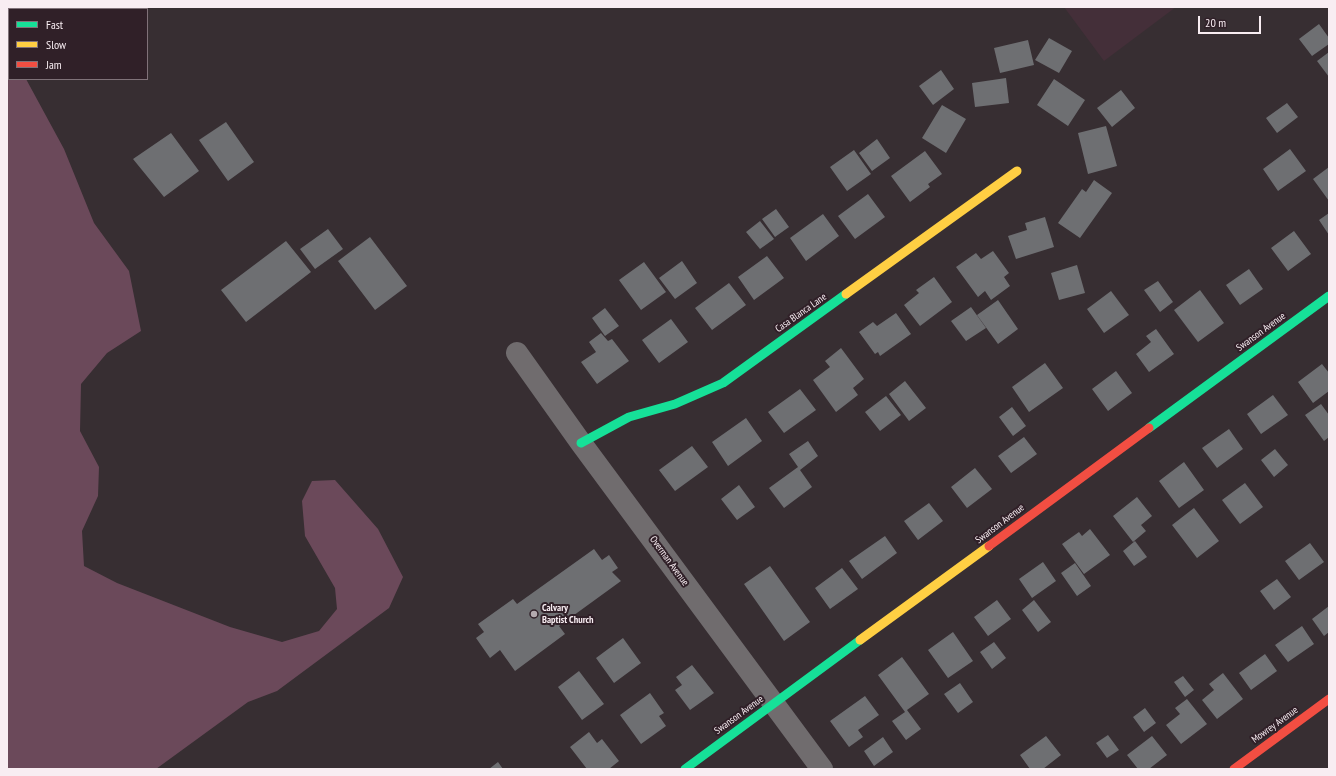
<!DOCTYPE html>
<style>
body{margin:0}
#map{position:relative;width:1336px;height:776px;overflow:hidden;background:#372e32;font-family:"PT Sans Narrow",sans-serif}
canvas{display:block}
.frame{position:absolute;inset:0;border:8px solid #f8edf2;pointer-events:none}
.legend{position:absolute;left:8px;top:8px;width:140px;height:72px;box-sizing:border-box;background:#302028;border:1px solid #807279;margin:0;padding:5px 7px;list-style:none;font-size:12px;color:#f8edf2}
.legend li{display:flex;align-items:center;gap:8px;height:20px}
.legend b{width:20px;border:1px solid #807279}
.scale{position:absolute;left:1198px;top:16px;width:63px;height:18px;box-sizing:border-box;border:2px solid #f8edf2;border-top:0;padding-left:5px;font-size:12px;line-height:14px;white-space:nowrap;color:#f8edf2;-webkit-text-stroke:3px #302028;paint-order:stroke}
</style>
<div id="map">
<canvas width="1336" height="776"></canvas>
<div class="frame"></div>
<ul class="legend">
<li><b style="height:5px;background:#16e098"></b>Fast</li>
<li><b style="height:5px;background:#ffcf43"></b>Slow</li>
<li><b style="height:5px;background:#f24e42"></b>Jam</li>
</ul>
<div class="scale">20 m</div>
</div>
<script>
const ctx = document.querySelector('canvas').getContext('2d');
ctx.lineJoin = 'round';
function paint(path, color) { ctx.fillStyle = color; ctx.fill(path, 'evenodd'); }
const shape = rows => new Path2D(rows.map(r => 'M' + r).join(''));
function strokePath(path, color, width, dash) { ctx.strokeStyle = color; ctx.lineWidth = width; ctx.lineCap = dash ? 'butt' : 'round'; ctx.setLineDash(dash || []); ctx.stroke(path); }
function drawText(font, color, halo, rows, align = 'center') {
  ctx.font = font + ' "PT Sans Narrow",sans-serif'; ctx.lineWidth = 4; ctx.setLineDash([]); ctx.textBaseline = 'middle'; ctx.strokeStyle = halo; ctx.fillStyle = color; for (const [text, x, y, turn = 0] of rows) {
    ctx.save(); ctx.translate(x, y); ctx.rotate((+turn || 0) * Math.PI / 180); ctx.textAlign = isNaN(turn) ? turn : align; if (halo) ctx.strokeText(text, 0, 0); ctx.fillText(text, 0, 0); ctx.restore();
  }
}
const built = shape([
 [1064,7,1176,7,1104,61]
]);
const forest = shape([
 [7,35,9,40,9,79,26,79,64,149,94,223,129,271,141,331,107,353,81,384,80,431,99,467,98,496,82,531,84,566,117,583,230,627,282,642,319,631,337,609,335,588,305,536,302,501,312,481,335,480,378,529,403,577,389,608,277,691,248,702,156,769,7,769]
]);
const building = shape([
 [1319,24,1329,38,1329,44,1312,56,1299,39],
 [1049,38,1072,51,1059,73,1035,60],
 [1028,40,1034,65,1000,73,994,48],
 [1329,52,1329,77,1317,61],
 [941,70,954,89,933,105,919,86],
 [1006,78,1009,103,975,107,972,83],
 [1054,79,1085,100,1068,126,1037,105],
 [1121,90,1135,108,1112,127,1097,108],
 [1287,103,1298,117,1277,133,1266,118],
 [942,105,966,119,946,153,922,138],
 [226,122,254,162,228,181,199,140],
 [1106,126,1117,166,1088,174,1078,133],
 [171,133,199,171,164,197,133,159],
 [877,139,890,158,872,171,859,153],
 [1290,149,1306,171,1278,191,1263,169],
 [854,150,871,174,847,191,830,167],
 [925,151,942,174,928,184,930,187,910,202,891,176],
 [1329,167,1329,201,1313,179],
 [1094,180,1112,193,1080,238,1058,223,1082,189,1086,192],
 [868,194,885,217,855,239,838,216],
 [776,209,789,227,775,237,762,219],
 [1329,213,1329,235,1319,220],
 [823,214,839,236,806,261,790,238],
 [1045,217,1054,247,1016,259,1008,236,1027,230,1025,223],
 [760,221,774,239,760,249,746,232],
 [328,229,343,249,315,269,300,249],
 [1294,231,1311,254,1288,271,1271,248],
 [370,237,407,286,375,310,338,261],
 [286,241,311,272,246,322,221,290],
 [993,251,1009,273,1004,277,1010,286,991,300,985,291,978,297,956,267,976,253,981,259],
 [767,256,784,278,754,300,738,277],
 [682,261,697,283,675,299,659,278],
 [644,262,666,292,641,310,619,280],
 [1077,265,1085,293,1059,300,1051,273],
 [1249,269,1263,289,1240,305,1226,285],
 [934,277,952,302,920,326,904,305,919,293,916,290],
 [1158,281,1173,302,1160,312,1144,290],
 [729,283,746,305,712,330,695,308],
 [1200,290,1224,323,1198,342,1174,310],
 [1111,291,1129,315,1104,333,1087,309],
 [998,300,1018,329,998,344,977,315],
 [971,307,986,328,966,341,951,321],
 [605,308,619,326,605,336,592,318],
 [896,313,911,334,880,356,878,352,875,354,859,332,873,322,877,326],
 [671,319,688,342,659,363,642,340],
 [1156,329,1174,354,1149,372,1136,354,1151,342,1146,336],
 [601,333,608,341,612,339,629,361,597,384,581,362,596,352,589,342],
 [841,348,864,379,853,388,858,395,836,412,813,380,830,367,825,361],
 [1045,363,1063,388,1029,412,1012,387],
 [1322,364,1329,373,1329,391,1313,403,1298,382],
 [1116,371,1132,393,1108,411,1092,389],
 [905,381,926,408,909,421,889,394],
 [800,389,816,410,784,433,768,412],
 [1273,395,1288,415,1261,434,1247,414],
 [886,396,901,415,880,431,865,412],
 [1321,404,1329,415,1329,437,1324,441,1305,415],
 [1012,407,1026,426,1013,436,999,417],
 [746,418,762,441,728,466,712,442],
 [1229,429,1243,449,1217,468,1202,448],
 [1024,437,1037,454,1011,473,998,456],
 [808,441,818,456,800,470,812,487,784,508,769,488,798,467,789,454],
 [692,446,708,467,675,491,659,470],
 [1275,449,1288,465,1274,477,1261,460],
 [1184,462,1204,490,1179,508,1159,481],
 [975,468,992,489,967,508,951,487],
 [1245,483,1263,507,1240,524,1222,500],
 [739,485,755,507,737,520,721,499],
 [1137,497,1152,516,1141,525,1146,531,1133,542,1113,516],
 [929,503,943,521,918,540,904,521],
 [1194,508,1219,541,1197,558,1172,525],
 [1090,529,1110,555,1084,574,1062,544,1079,532,1082,536],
 [885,536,897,553,862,579,849,561],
 [1135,541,1147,557,1134,566,1123,551],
 [1310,543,1324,562,1299,580,1285,561],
 [594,549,602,560,609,555,618,568,612,572,621,581,559,626,565,634,515,671,500,650,490,658,476,638,484,632,478,624,513,599,517,604],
 [1043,562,1056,581,1032,598,1019,579],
 [1075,563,1091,586,1077,596,1061,573],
 [770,566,810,622,784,641,744,584],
 [842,568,858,589,830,609,815,588],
 [1277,579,1291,597,1274,610,1260,591],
 [997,600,1011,619,988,636,974,617],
 [1034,600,1051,622,1038,632,1022,610],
 [1329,606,1329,632,1324,636,1312,619],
 [1302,626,1314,644,1288,662,1275,645],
 [953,632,973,661,948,678,928,650],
 [623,638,641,663,614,683,596,658],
 [994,642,1006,658,992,669,980,652],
 [1265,654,1277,671,1251,690,1239,673],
 [902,657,929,694,907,710,921,729,906,740,892,721,905,712,878,675],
 [692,665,714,693,690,710,675,690,682,685,676,677],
 [579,671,604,704,582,720,558,687],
 [1223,673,1243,699,1217,719,1202,700,1214,690,1209,684],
 [1183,676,1194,690,1185,697,1174,682],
 [960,683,973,702,958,713,944,694],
 [650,693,664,713,659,716,666,726,641,744,620,715],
 [865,696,879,715,858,730,863,737,849,747,830,721],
 [1187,699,1207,724,1181,744,1166,725,1180,714,1175,708],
 [1145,708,1156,723,1144,732,1133,717],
 [589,732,597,743,602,739,619,761,609,769,587,769,570,747],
 [1108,735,1119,750,1107,758,1096,743],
 [1046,736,1061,755,1043,769,1030,769,1020,755],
 [1152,736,1167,755,1149,769,1138,769,1127,755],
 [883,737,893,752,874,766,864,751],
 [498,762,503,769,489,769]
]);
const street = shape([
 [517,353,581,443,822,769]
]);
const fast = shape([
 [1149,428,1329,296],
 [581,443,629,417,675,404,723,383,846,294],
 [685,769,860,640]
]);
const slow = shape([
 [846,294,1017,171],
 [860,640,989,546]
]);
const jam = shape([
 [989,546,1149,428],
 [1234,769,1329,699]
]);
const markers = [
 [534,614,4,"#b4aaaf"]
];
const streetNames = [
 ["Casa Blanca Lane",801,313,-35],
 ["Swanson Avenue",1261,332,-36],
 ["Swanson Avenue",1000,524,-37],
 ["Overman Avenue",669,561,54],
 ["Swanson Avenue",739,715,-36],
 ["Mowrey Avenue",1275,725,-36]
];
const poiNames = [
 ["Calvary",542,608],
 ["Baptist Church",542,620]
];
paint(built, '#442f39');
paint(forest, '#6b495a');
paint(building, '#6e6f72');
strokePath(street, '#706c6e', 22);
strokePath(fast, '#16e098', 9);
strokePath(slow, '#ffcf43', 9);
strokePath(jam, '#f24e42', 9);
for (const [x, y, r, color] of markers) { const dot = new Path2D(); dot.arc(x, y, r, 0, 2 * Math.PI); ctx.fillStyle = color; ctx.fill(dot); strokePath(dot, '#302028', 1.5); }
drawText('10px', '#f8edf2', '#302028', streetNames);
drawText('bold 10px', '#f8edf2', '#302028', poiNames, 'left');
</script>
